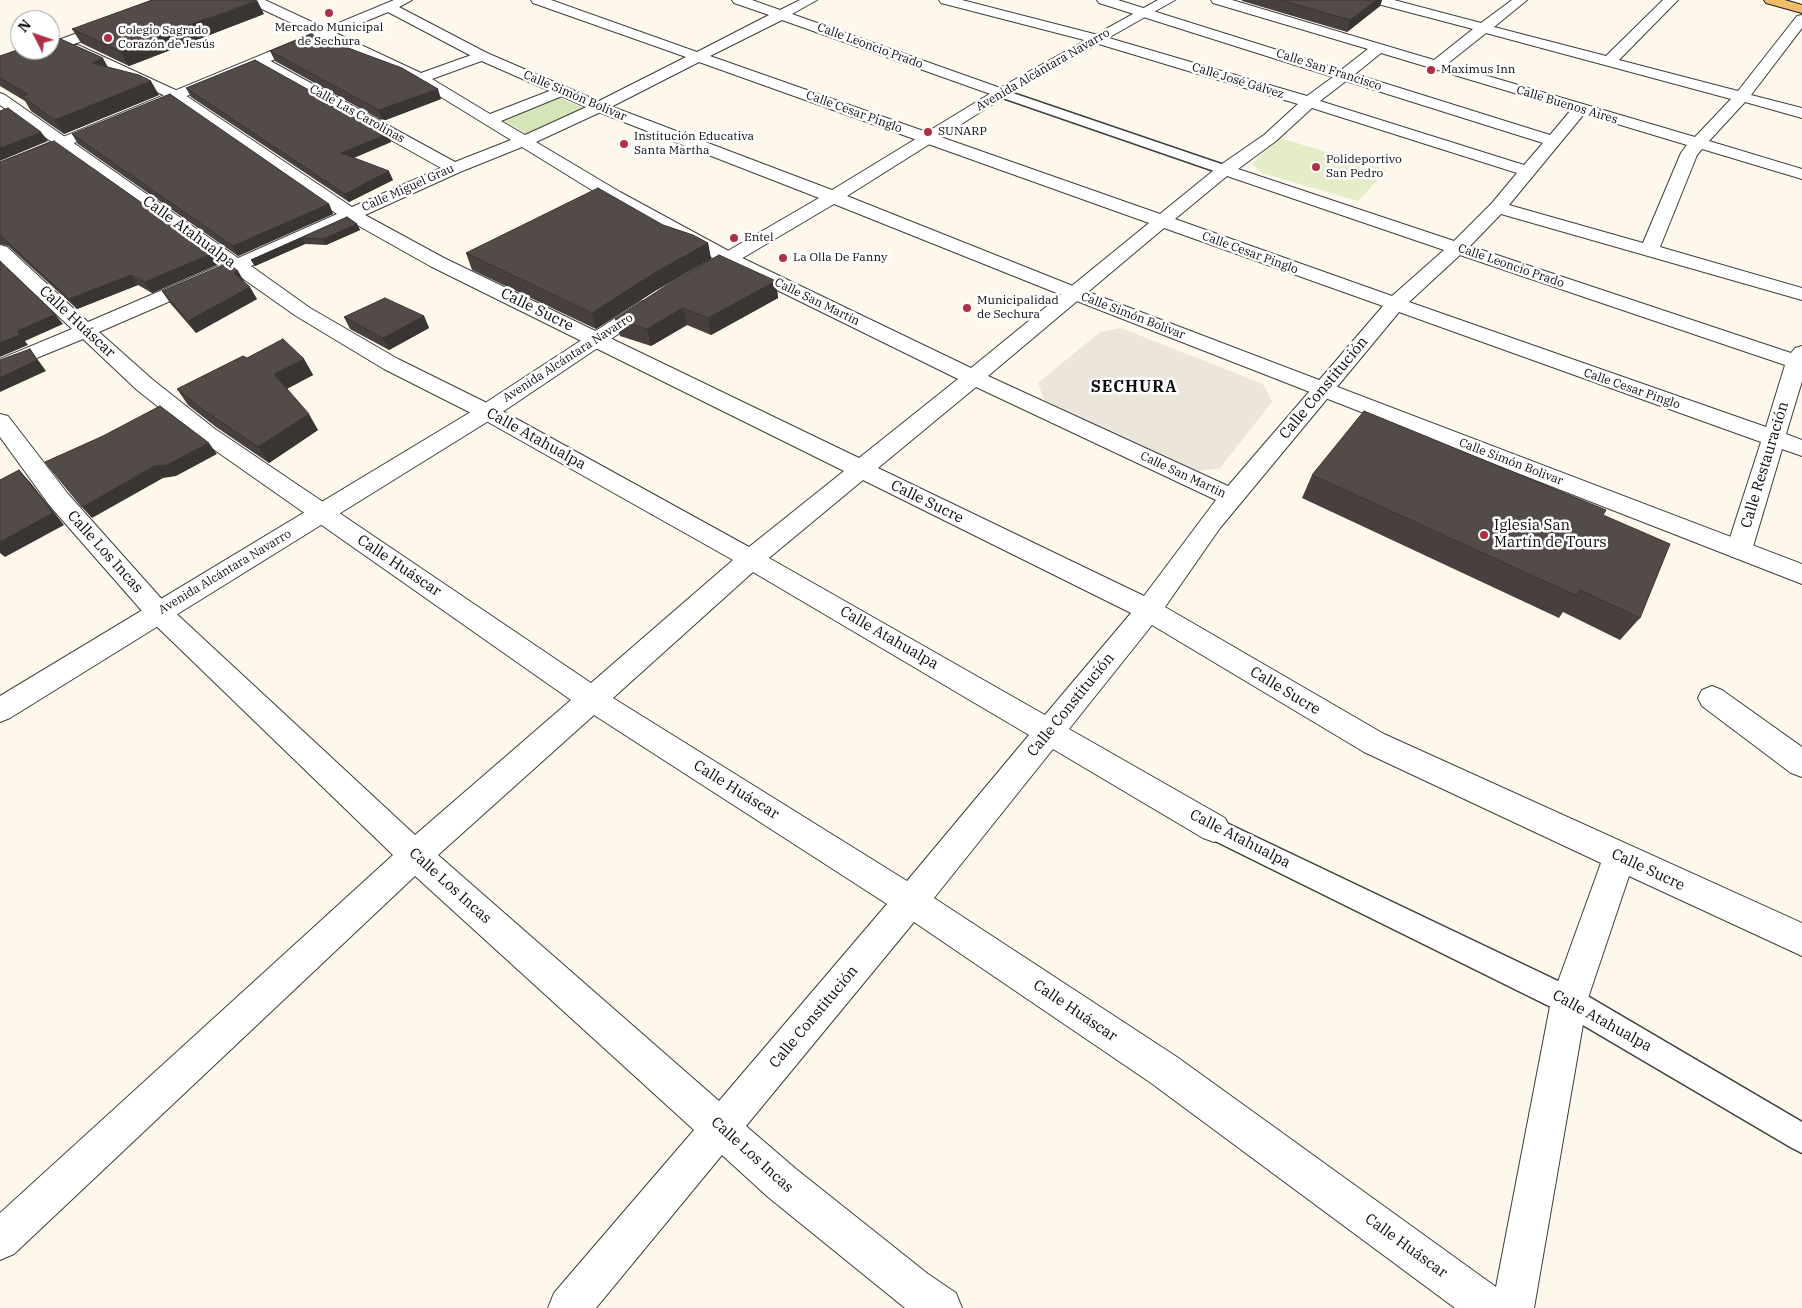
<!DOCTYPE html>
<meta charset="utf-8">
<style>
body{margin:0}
#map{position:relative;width:1802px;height:1308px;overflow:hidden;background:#fef7eb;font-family:"IBM Plex Serif",serif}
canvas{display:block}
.north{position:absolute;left:10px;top:10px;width:50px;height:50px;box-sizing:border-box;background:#fff;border:1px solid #9d9d9d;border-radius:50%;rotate:311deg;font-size:14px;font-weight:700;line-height:20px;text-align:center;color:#0b0b0b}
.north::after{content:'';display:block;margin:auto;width:18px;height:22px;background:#b12e46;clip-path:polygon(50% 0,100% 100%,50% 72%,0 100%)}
</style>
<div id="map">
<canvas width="1802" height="1308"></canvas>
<div class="north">N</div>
</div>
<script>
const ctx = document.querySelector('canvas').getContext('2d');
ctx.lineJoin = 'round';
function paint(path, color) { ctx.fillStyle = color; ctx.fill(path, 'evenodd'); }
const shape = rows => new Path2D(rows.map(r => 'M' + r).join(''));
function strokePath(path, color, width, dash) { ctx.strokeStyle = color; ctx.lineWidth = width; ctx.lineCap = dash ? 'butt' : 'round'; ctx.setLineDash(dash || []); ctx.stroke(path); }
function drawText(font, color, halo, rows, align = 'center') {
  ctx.font = font + ' "IBM Plex Serif",serif'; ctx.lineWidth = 5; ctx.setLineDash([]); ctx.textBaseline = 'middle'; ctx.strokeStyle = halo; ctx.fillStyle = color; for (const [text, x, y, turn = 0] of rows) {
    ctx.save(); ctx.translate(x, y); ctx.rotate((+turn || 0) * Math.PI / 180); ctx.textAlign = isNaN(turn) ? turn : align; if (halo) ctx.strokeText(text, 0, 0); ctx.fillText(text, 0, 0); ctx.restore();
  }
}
const green = shape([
 [558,97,586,109,529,135,503,120]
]);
const pitch = shape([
 [1280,138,1387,170,1358,201,1262,173,1252,164]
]);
const plaza = shape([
 [1121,328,1263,384,1272,402,1220,468,1193,472,1044,400,1038,383,1100,332]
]);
const pedestrian = shape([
 [1001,89,1230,167,1232,170,1225,174,1220,173,997,96,995,93,997,90,1001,89],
 [1214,817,1579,991,1802,1122,1802,1153,1792,1148,1559,1011,1205,836,1202,828,1205,820,1214,817]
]);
const minor = shape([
 [247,0,265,0,421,73,477,53,487,53,489,56,487,59,432,79,490,114,557,88,567,88,570,91,567,94,501,121,525,135,593,104,686,57,533,3,531,0,551,0,697,52,769,15,734,3,732,0,752,0,780,10,800,0,817,0,792,14,1006,90,1009,93,1006,96,996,96,782,20,710,56,1160,214,1219,166,1264,135,1298,104,1092,42,941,3,939,0,962,0,1102,36,1307,96,1333,77,1099,3,1097,0,1118,0,1341,70,1368,49,1213,3,1211,0,1232,0,1434,60,1473,29,1374,3,1372,0,1394,0,1481,23,1512,0,1527,0,1494,27,1606,56,1663,0,1678,0,1619,60,1738,91,1797,16,1802,15,1802,28,1751,95,1802,108,1802,118,1745,102,1709,141,1802,169,1802,179,1702,149,1697,155,1660,247,1802,288,1802,300,1501,214,1470,246,1791,353,1795,348,1802,346,1802,381,1786,434,1802,440,1802,456,1782,449,1752,550,1748,556,1739,559,1730,556,1726,550,1761,442,1399,312,1220,528,1165,607,1384,734,1802,923,1802,956,1629,876,1587,1001,1534,1308,1455,1308,1151,1083,914,922,746,1126,796,1169,928,1274,956,1293,962,1308,905,1308,768,1197,722,1155,596,1308,548,1308,554,1293,694,1130,415,876,14,1254,0,1260,0,1213,393,855,149,619,50,506,0,437,0,414,8,416,68,494,167,605,415,835,571,700,199,439,137,390,83,339,0,373,0,359,72,329,0,261,0,245,7,247,88,322,223,264,0,105,0,93,5,95,238,258,337,214,172,99,68,51,66,48,68,45,78,45,182,93,352,207,441,168,255,64,253,61,255,58,265,58,455,162,511,140,415,81,249,3,247,0],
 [1486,33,1731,99,1695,137,1447,64,1486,33],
 [1381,53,1571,110,1550,135,1355,74,1381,53],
 [699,62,1149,223,971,368,736,255,620,192,536,142,605,110,699,62],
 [1346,81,1543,143,1524,165,1320,101,1346,81],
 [1312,108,1517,173,1492,203,1454,241,1238,169,1276,141,1312,108],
 [1584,114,1687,145,1681,153,1643,243,1509,205,1584,114],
 [522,147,608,200,722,263,958,379,859,458,444,258,365,215,460,172,522,147],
 [1227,176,1444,250,1392,296,1175,219,1227,176],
 [350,221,430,266,844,471,749,547,495,407,398,359,310,308,251,266,350,221],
 [1164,228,1383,306,1228,486,988,376,1164,228],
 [1460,255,1785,365,1766,427,1409,302,1460,255],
 [235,273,296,316,384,369,479,417,733,560,591,683,215,429,153,380,99,332,235,273],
 [976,387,1216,500,1144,596,878,468,976,387],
 [863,480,1131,613,1045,715,769,558,863,480],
 [753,572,1029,735,907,881,613,698,753,572],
 [1152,625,1364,752,1601,863,1551,1001,1496,1287,1177,1057,934,898,1053,749,1203,838,1214,842,1225,838,1230,828,1225,818,1069,729,1152,625],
 [594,715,887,904,719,1101,438,855,594,715],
 [1712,686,1722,690,1802,747,1802,777,1791,773,1702,706,1698,698,1702,690,1712,686]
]);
const tertiary = shape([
 [168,0,187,0,185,3,55,51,50,52,44,50,50,50,50,43,168,0],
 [394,0,412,0,399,7,487,53,605,104,832,190,996,90,1158,0,1175,0,1006,96,847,196,1083,290,1802,564,1802,584,1069,298,834,204,702,282,695,284,688,282,685,278,688,274,819,198,593,110,477,59,388,12,0,174,0,163,394,0],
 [647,300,654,302,657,306,654,310,495,417,10,718,0,722,0,696,479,407,640,302,647,300]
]);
const primary = shape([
 [1764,0,1785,0,1802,5,1802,13,1766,3,1764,0]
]);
const wall = shape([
 [1242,0,1382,0,1380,6,1347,32,1242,1],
 [264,14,129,66,81,43,72,29],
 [270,51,441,99,383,121,275,61],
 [0,56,108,67,159,95,64,134,31,111,25,101,0,86],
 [186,88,388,134,391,142,354,158,393,180,349,202,191,97],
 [72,134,329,204,333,214,238,256,78,144],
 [0,162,219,264,152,293,138,285,77,309,8,246,0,244],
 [347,217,357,224,360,230,326,245,305,244,255,266,251,260],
 [663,225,708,243,711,259,655,291,596,329,472,270,466,253],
 [238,271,244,282,257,299,196,333,170,303,162,291],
 [776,281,778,298,711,335,687,325,651,346,620,336,615,319],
 [424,316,429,328,389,350,350,329,344,317],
 [247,358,304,359,313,375,287,389,318,430,269,463,216,427,188,405,177,389],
 [1312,475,1603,515,1640,618,1620,640,1563,612,1559,618,1302,498]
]);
const shadedWall = shape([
 [257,0,264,14,129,66,120,51],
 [1377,0,1382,0,1380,6,1347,32,1350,20],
 [103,58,111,73,92,63],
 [151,81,159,95,64,134,55,120],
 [438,89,441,99,383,121,379,110],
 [41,132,48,141,0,161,0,148],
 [388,134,391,142,345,161,341,153],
 [389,171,393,180,349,202,345,194],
 [329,204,333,214,238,256,233,246],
 [357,224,360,230,326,245,323,239],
 [302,238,305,244,255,266,251,260],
 [708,243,711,259,655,291,596,329,592,313,651,275],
 [213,253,219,264,152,293,145,282],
 [238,271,245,283,234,273],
 [131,275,138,285,77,309,69,299],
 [776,281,778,298,711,335,708,318],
 [250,287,257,299,196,333,188,321],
 [683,308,687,325,651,346,647,329],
 [55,314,63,324,25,341,28,345,0,357,0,343,17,331],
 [424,316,429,328,389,350,383,338],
 [30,349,46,371,0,392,0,378],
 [304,359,313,375,284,390,274,374],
 [309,414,318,430,269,463,258,447],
 [209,443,217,454,176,476,163,478,92,518,82,507,154,466],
 [19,470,30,482,64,525,5,557,0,553,0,542]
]);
const building = shape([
 [152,0,256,0,120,51,72,29,152,0],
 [1280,0,1377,0,1350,20,1280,0],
 [311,34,316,36,402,68,438,89,379,110,270,51,311,34],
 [54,36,103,58,92,63,139,75,151,81,55,120,22,96,28,94,0,78,0,56,20,49,20,50,50,50,50,38,54,36],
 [255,60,388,134,341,153,389,171,345,194,186,88,255,60],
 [170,94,329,204,233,246,72,134,170,94],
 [8,108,41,132,0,148,0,111,8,108],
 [54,141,213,253,145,282,131,275,69,299,0,235,0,162,54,141],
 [598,188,663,225,693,235,708,243,651,275,592,313,466,253,598,188],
 [347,217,357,224,323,239,302,238,251,260,347,217],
 [719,255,776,281,708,318,683,308,647,329,615,319,667,285,719,255],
 [0,261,55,314,17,331,20,335,0,343,0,261],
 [228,263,238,271,234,273,250,287,188,321,162,291,228,263],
 [385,298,424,316,383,338,344,317,385,298],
 [283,339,304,359,274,374,309,414,258,447,205,411,177,389,243,356,247,358,283,339],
 [30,349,37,360,0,378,0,360,30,349],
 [160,406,209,443,167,465,154,466,82,507,45,462,103,436,160,406],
 [1364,411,1606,510,1603,515,1670,544,1640,618,1580,590,1577,596,1312,475,1364,411],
 [19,470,53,513,0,542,0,480,19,470]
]);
const markers = [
 [329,13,5,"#b12e46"],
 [108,38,5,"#b12e46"],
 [1431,70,5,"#b12e46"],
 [928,132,5,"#b12e46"],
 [624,144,5,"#b12e46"],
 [1316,167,5,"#b12e46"],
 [734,238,5,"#b12e46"],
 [783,258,5,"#b12e46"],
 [967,308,5,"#b12e46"],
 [1484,535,5,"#b12e46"]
];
const farPoinames = [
 ["Mercado Municipal",329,28,"center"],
 ["de Sechura",329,42,"center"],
 ["Colegio Sagrado",118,31],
 ["Corazón de Jesús",118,45],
 ["Maximus Inn",1441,70],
 ["SUNARP",938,132],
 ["Institución Educativa",634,137],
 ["Santa Martha",634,151],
 ["Polideportivo",1326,160],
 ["San Pedro",1326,174],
 ["Entel",744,238],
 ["La Olla De Fanny",793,258],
 ["Municipalidad",977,301],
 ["de Sechura",977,315]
];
const farStreetnames = [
 ["Calle Leoncio Prado",870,46,20],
 ["Avenida Alcántara Navarro",1043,70,-30],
 ["Calle San Francisco",1329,70,18],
 ["Calle José Gálvez",1238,81,17],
 ["Calle Simón Bolivar",575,96,23],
 ["Calle Buenos Aires",1567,105,17],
 ["Calle Cesar Pinglo",854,112,20],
 ["Calle Las Carolinas",357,114,29],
 ["Calle Miguel Grau",408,188,-24],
 ["Calle Cesar Pinglo",1250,253,20],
 ["Calle Leoncio Prado",1511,266,19],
 ["Calle San Martin",817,302,26],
 ["Calle Simón Bolivar",1133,316,21],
 ["Avenida Alcántara Navarro",568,358,-33],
 ["Calle Cesar Pinglo",1632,389,19],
 ["Calle Simón Bolivar",1511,462,21],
 ["Calle San Martin",1183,475,25],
 ["Avenida Alcántara Navarro",225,572,-31]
];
const streetNames = [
 ["Calle Atahualpa",189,232,36],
 ["Calle Sucre",537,310,26],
 ["Calle Huáscar",77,322,43],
 ["Calle Constitución",1324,388,-50],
 ["Calle Atahualpa",536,439,29],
 ["Calle Restauración",1765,465,-73],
 ["Calle Sucre",927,502,26],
 ["Calle Los Incas",105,552,48],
 ["Calle Huáscar",399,566,34],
 ["Calle Atahualpa",889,638,30],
 ["Calle Sucre",1285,691,31],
 ["Calle Constitución",1071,705,-51],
 ["Calle Huáscar",736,790,32],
 ["Calle Atahualpa",1240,839,27],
 ["Calle Sucre",1648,870,25],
 ["Calle Los Incas",450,886,42],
 ["Calle Huáscar",1075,1011,34],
 ["Calle Constitución",814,1017,-50],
 ["Calle Atahualpa",1602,1021,29],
 ["Calle Los Incas",752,1155,42],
 ["Calle Huáscar",1406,1246,36]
];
const poiNames = [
 ["Iglesia San",1494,526],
 ["Martín de Tours",1494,543]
];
const farDistrictnames = [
 ["SECHURA",1134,387]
];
paint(green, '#d5e5b7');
paint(pitch, '#e5edc8');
paint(plaza, '#ece5db');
strokePath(pedestrian, '#3e3e3e', 3);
strokePath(minor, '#3e3e3e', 2);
strokePath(tertiary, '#3e3e3e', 2);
strokePath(primary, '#1c1c1c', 2);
paint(pedestrian, '#fff');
paint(minor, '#fff');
paint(tertiary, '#fff');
paint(primary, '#efbc69');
paint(wall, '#47403e');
paint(shadedWall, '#3a3432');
paint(building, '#534b48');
strokePath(building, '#3a3432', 1);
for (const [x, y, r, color] of markers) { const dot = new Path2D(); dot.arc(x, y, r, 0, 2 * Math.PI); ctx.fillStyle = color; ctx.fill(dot); strokePath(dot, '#fff', 2); }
drawText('12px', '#0b0b0b', '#fff', farPoinames, 'left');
drawText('12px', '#0b0b0b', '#fff', farStreetnames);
drawText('15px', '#0b0b0b', '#fff', streetNames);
drawText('15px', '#0b0b0b', '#fff', poiNames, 'left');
ctx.letterSpacing = '1px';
drawText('bold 16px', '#0b0b0b', '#fff', farDistrictnames);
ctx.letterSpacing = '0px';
</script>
